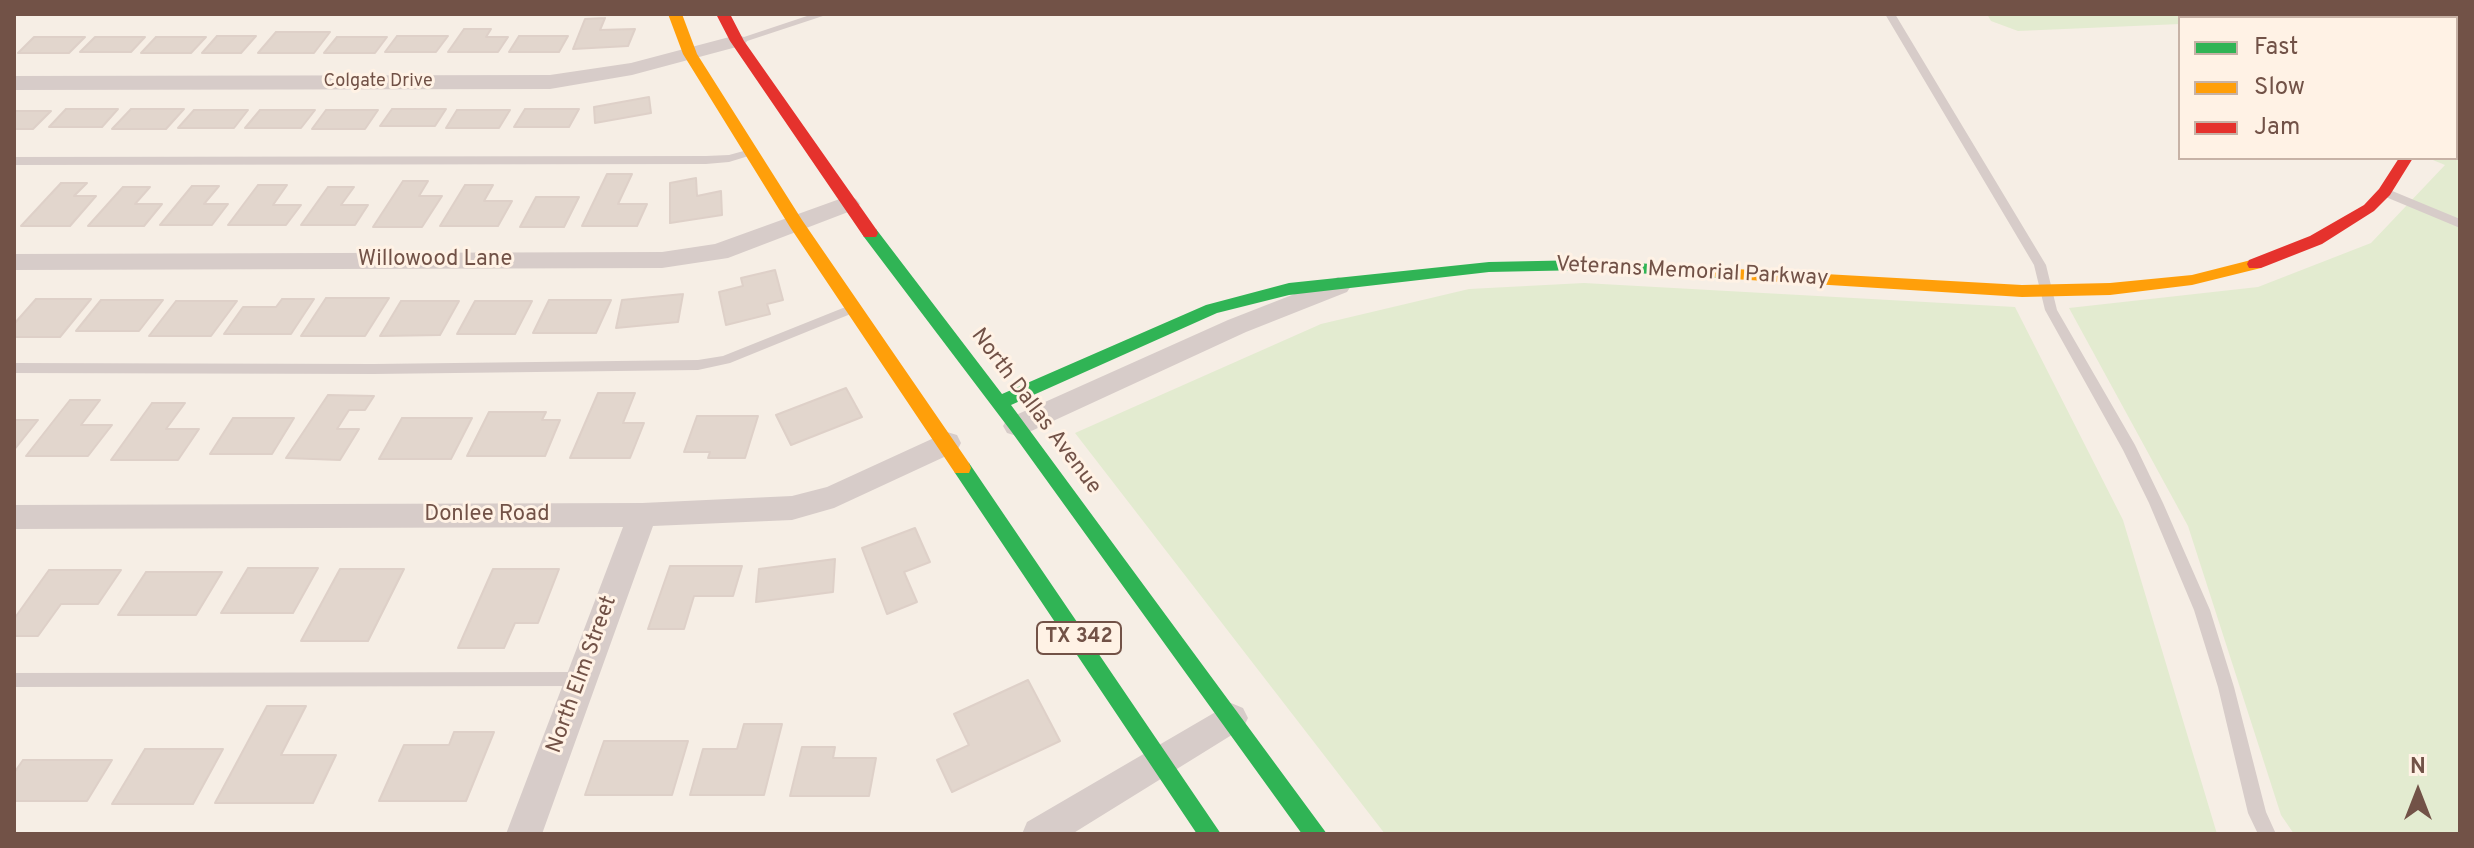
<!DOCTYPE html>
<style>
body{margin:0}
#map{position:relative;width:2474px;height:848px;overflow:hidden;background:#f6eee5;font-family:Overpass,sans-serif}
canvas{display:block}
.frame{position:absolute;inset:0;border:16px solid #725247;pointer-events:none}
.legend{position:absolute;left:2178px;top:16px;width:280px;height:144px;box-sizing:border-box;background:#fff2e5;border:2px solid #c7b2a6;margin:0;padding:10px 14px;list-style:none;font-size:24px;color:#725247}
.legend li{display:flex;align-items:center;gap:16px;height:40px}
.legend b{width:40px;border:2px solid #c7b2a6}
.north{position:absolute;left:2378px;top:752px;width:80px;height:80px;-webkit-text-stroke:6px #fff2e5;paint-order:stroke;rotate:0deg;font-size:22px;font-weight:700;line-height:32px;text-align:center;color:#725247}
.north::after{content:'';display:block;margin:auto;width:28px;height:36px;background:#725247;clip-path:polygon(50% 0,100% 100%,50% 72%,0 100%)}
</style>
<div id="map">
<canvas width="2474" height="848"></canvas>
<div class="frame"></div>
<ul class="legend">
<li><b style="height:10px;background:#30b455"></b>Fast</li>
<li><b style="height:10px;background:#ff9f0a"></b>Slow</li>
<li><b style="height:10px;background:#e5322d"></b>Jam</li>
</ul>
<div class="north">N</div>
</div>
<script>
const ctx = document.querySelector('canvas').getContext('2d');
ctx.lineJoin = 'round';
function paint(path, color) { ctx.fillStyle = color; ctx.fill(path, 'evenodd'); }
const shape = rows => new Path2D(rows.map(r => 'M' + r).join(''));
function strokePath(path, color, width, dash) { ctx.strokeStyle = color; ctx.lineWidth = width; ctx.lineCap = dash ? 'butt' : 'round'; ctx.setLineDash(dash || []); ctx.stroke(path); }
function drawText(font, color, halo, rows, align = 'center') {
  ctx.font = font + ' Overpass,sans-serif'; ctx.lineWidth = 6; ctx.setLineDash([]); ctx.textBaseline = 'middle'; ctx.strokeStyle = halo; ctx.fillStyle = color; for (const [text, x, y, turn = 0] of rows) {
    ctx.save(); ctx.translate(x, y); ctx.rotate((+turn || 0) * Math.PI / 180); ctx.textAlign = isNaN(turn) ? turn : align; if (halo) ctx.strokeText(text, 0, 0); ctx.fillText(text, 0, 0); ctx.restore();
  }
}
const green = shape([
 [1987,14,2200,14,2205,18,2180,18,2180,24,2018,31,1991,21],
 [2385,14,2460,14,2460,834,2294,834,2281,815,2188,526,2069,308,2258,287,2371,243,2445,165,2428,158,2456,158,2456,18,2385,18],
 [1584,283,2015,307,2123,520,2217,834,1385,834,1075,433,1321,324,1469,289]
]);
const building = shape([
 [605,18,600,30,635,29,628,46,573,49,585,19,605,18],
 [464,29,491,29,486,37,508,37,498,52,448,52,464,29],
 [276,32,330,32,314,53,258,53,276,32],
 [217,36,256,36,241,53,202,53,217,36],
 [397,36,448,36,436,52,385,52,397,36],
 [519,36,568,36,559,52,509,52,519,36],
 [34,37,85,37,69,53,18,53,34,37],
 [95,37,145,37,131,52,80,52,95,37],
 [156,37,206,37,191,53,141,53,156,37],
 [337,37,387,37,375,53,324,53,337,37],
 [649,97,651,113,595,123,594,107,649,97],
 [66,109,118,109,102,127,49,127,66,109],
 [131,109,184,109,166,129,112,129,131,109],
 [392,109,446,109,435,126,380,126,392,109],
 [525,109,579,109,569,127,514,127,525,109],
 [194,110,248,110,234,128,178,128,194,110],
 [260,110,315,110,301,128,245,128,260,110],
 [326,110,378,110,365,129,312,129,326,110],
 [457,110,510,110,499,128,446,128,457,110],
 [14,111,51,111,33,129,14,129,14,111],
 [607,174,632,174,618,204,647,204,637,226,582,226,607,174],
 [696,178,697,196,721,191,722,215,670,223,670,183,696,178],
 [403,181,428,181,419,196,442,196,422,227,373,227,403,181],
 [61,183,87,183,74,196,96,196,70,226,21,226,61,183],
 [258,185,287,185,273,205,301,205,286,225,228,225,258,185],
 [465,185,493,185,484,201,512,201,498,226,440,226,465,185],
 [192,186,219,186,204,204,228,204,212,225,160,225,192,186],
 [123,187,150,187,135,204,162,204,144,226,88,226,123,187],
 [328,187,354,187,341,205,368,205,355,225,301,225,328,187],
 [536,197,579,197,564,227,520,227,536,197],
 [775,270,783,300,767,304,770,314,726,325,719,292,743,286,741,278,775,270],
 [683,294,678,322,616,328,622,300,683,294],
 [326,298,389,298,365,336,301,336,326,298],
 [36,299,91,299,60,337,14,337,14,324,36,299],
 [282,299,314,299,291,334,224,334,243,307,276,307,282,299],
 [101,300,163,300,139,331,76,331,101,300],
 [549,300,611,300,596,333,533,333,549,300],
 [176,301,237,301,211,336,149,336,176,301],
 [401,301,459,301,440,335,380,336,401,301],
 [475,301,532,301,515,334,457,334,475,301],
 [846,388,862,417,791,445,776,415,846,388],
 [598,393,635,393,623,423,644,423,630,458,570,458,598,393],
 [328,395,374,396,365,410,349,410,337,429,359,429,340,460,286,458,328,395],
 [70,400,100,400,81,425,112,425,88,456,26,456,70,400],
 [152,403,185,403,166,429,199,429,178,460,111,460,152,403],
 [489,412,546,412,542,420,560,420,545,456,467,456,489,412],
 [697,416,758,416,745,458,708,458,710,452,684,452,697,416],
 [233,418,294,418,272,454,210,454,233,418],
 [402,418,472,418,451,459,379,459,402,418],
 [14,420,38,420,14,450,14,420],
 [915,528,930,562,904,572,917,602,887,614,862,548,915,528],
 [835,559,833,592,756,602,759,569,835,559],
 [670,566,742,566,733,596,694,596,684,629,648,629,670,566],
 [248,568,318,568,293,613,221,613,248,568],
 [340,569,404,569,368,641,301,641,340,569],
 [493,569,559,569,538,623,515,623,504,648,458,648,493,569],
 [49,570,121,570,98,604,61,604,38,636,14,636,14,619,49,570],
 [146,572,222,572,196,615,118,615,146,572],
 [1028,680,1060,741,952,792,937,760,969,745,954,714,1028,680],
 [267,706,306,706,281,755,336,755,313,803,215,803,267,706],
 [744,724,782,724,764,795,690,795,703,749,737,749,744,724],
 [454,732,494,732,466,801,379,801,404,745,449,745,454,732],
 [604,741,688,741,672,795,585,795,604,741],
 [802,747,835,747,833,758,876,758,869,796,790,796,802,747],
 [145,749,223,749,193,804,112,804,145,749],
 [23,760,112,760,87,801,14,801,14,773,23,760]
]);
const lane = shape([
 [813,14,829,14,741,43,733,43,732,41,813,14],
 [1885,14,1895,14,2046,265,2057,310,2135,445,2163,503,2210,610,2234,687,2266,812,2276,834,2258,834,2248,813,2218,687,2194,610,2149,503,2123,450,2045,310,2034,265,1885,14],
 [2456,61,2460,61,2460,67,2456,67,2456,61],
 [751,149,757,152,755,154,729,162,706,164,14,165,14,157,706,156,729,155,751,149],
 [2385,188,2460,219,2460,228,2381,195,2381,189,2385,188],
 [853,304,858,305,859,308,858,311,730,363,698,370,374,374,14,373,14,363,374,364,698,360,723,356,853,304],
 [581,672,587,674,589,679,587,684,581,686,14,687,14,673,581,672]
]);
const street = shape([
 [2390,14,2410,14,2410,18,2390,18,2390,14],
 [737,35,744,37,747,41,744,45,632,75,550,89,14,90,14,76,550,75,631,63,737,35],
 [848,196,856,199,860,204,856,209,728,258,662,268,14,270,14,254,662,252,715,244,848,196],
 [1338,277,1347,280,1351,286,1347,292,1246,332,1027,433,1017,436,1007,433,1003,426,1007,419,1228,320,1338,277],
 [947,432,957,435,961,443,957,451,834,508,792,520,653,526,542,834,506,834,623,527,14,529,14,505,642,503,792,496,827,487,947,432],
 [1231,703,1243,708,1248,718,1243,728,1072,834,1022,834,1027,822,1231,703]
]);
const fast = shape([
 [870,228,876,229,1002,394,1206,305,1289,283,1489,262,1586,260,1717,268,1725,273,1717,278,1586,270,1489,272,1289,295,1217,313,1011,405,1327,834,1302,834,1011,431,864,237,862,233,870,228],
 [962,461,969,463,1221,834,1197,834,955,473,953,468,955,463,962,461]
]);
const slow = shape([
 [668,14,682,14,697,54,802,220,969,463,971,468,969,473,955,473,790,227,683,54,668,14],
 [2255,259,2263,264,2261,268,2192,285,2110,295,2022,297,1717,278,1709,273,1717,268,2022,285,2110,283,2192,275,2255,259]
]);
const jam = shape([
 [716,14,730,14,744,41,876,229,878,233,876,237,864,237,730,41,716,14],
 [2399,158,2413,158,2390,195,2374,211,2322,244,2261,268,2249,268,2247,264,2249,260,2310,236,2364,205,2379,189,2399,158]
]);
const farStreetnames = [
 ["Colgate Drive",378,82]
];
const shields = [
 [1079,638,84]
];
const shieldNames = [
 ["TX 342",1079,638]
];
const streetNames = [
 ["Willowood Lane",435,261],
 ["Veterans Memorial Parkway",1692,273,3],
 ["North Dallas Avenue",1035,412,53],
 ["Donlee Road",487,516],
 ["North Elm Street",583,675,-70]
];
paint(green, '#e3ebd0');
paint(building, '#e2d6cd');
strokePath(building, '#ded0c8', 2);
paint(lane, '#d7ccc9');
paint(street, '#d7ccc9');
paint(fast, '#30b455');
paint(slow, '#ff9f0a');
paint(jam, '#e5322d');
drawText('18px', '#725247', '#fff2e5', farStreetnames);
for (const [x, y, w] of shields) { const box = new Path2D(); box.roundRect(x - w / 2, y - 16, w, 32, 6); ctx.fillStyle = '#fff2e5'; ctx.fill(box); strokePath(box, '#725247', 2); }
drawText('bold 20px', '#725247', null, shieldNames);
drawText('22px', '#725247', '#fff2e5', streetNames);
</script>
